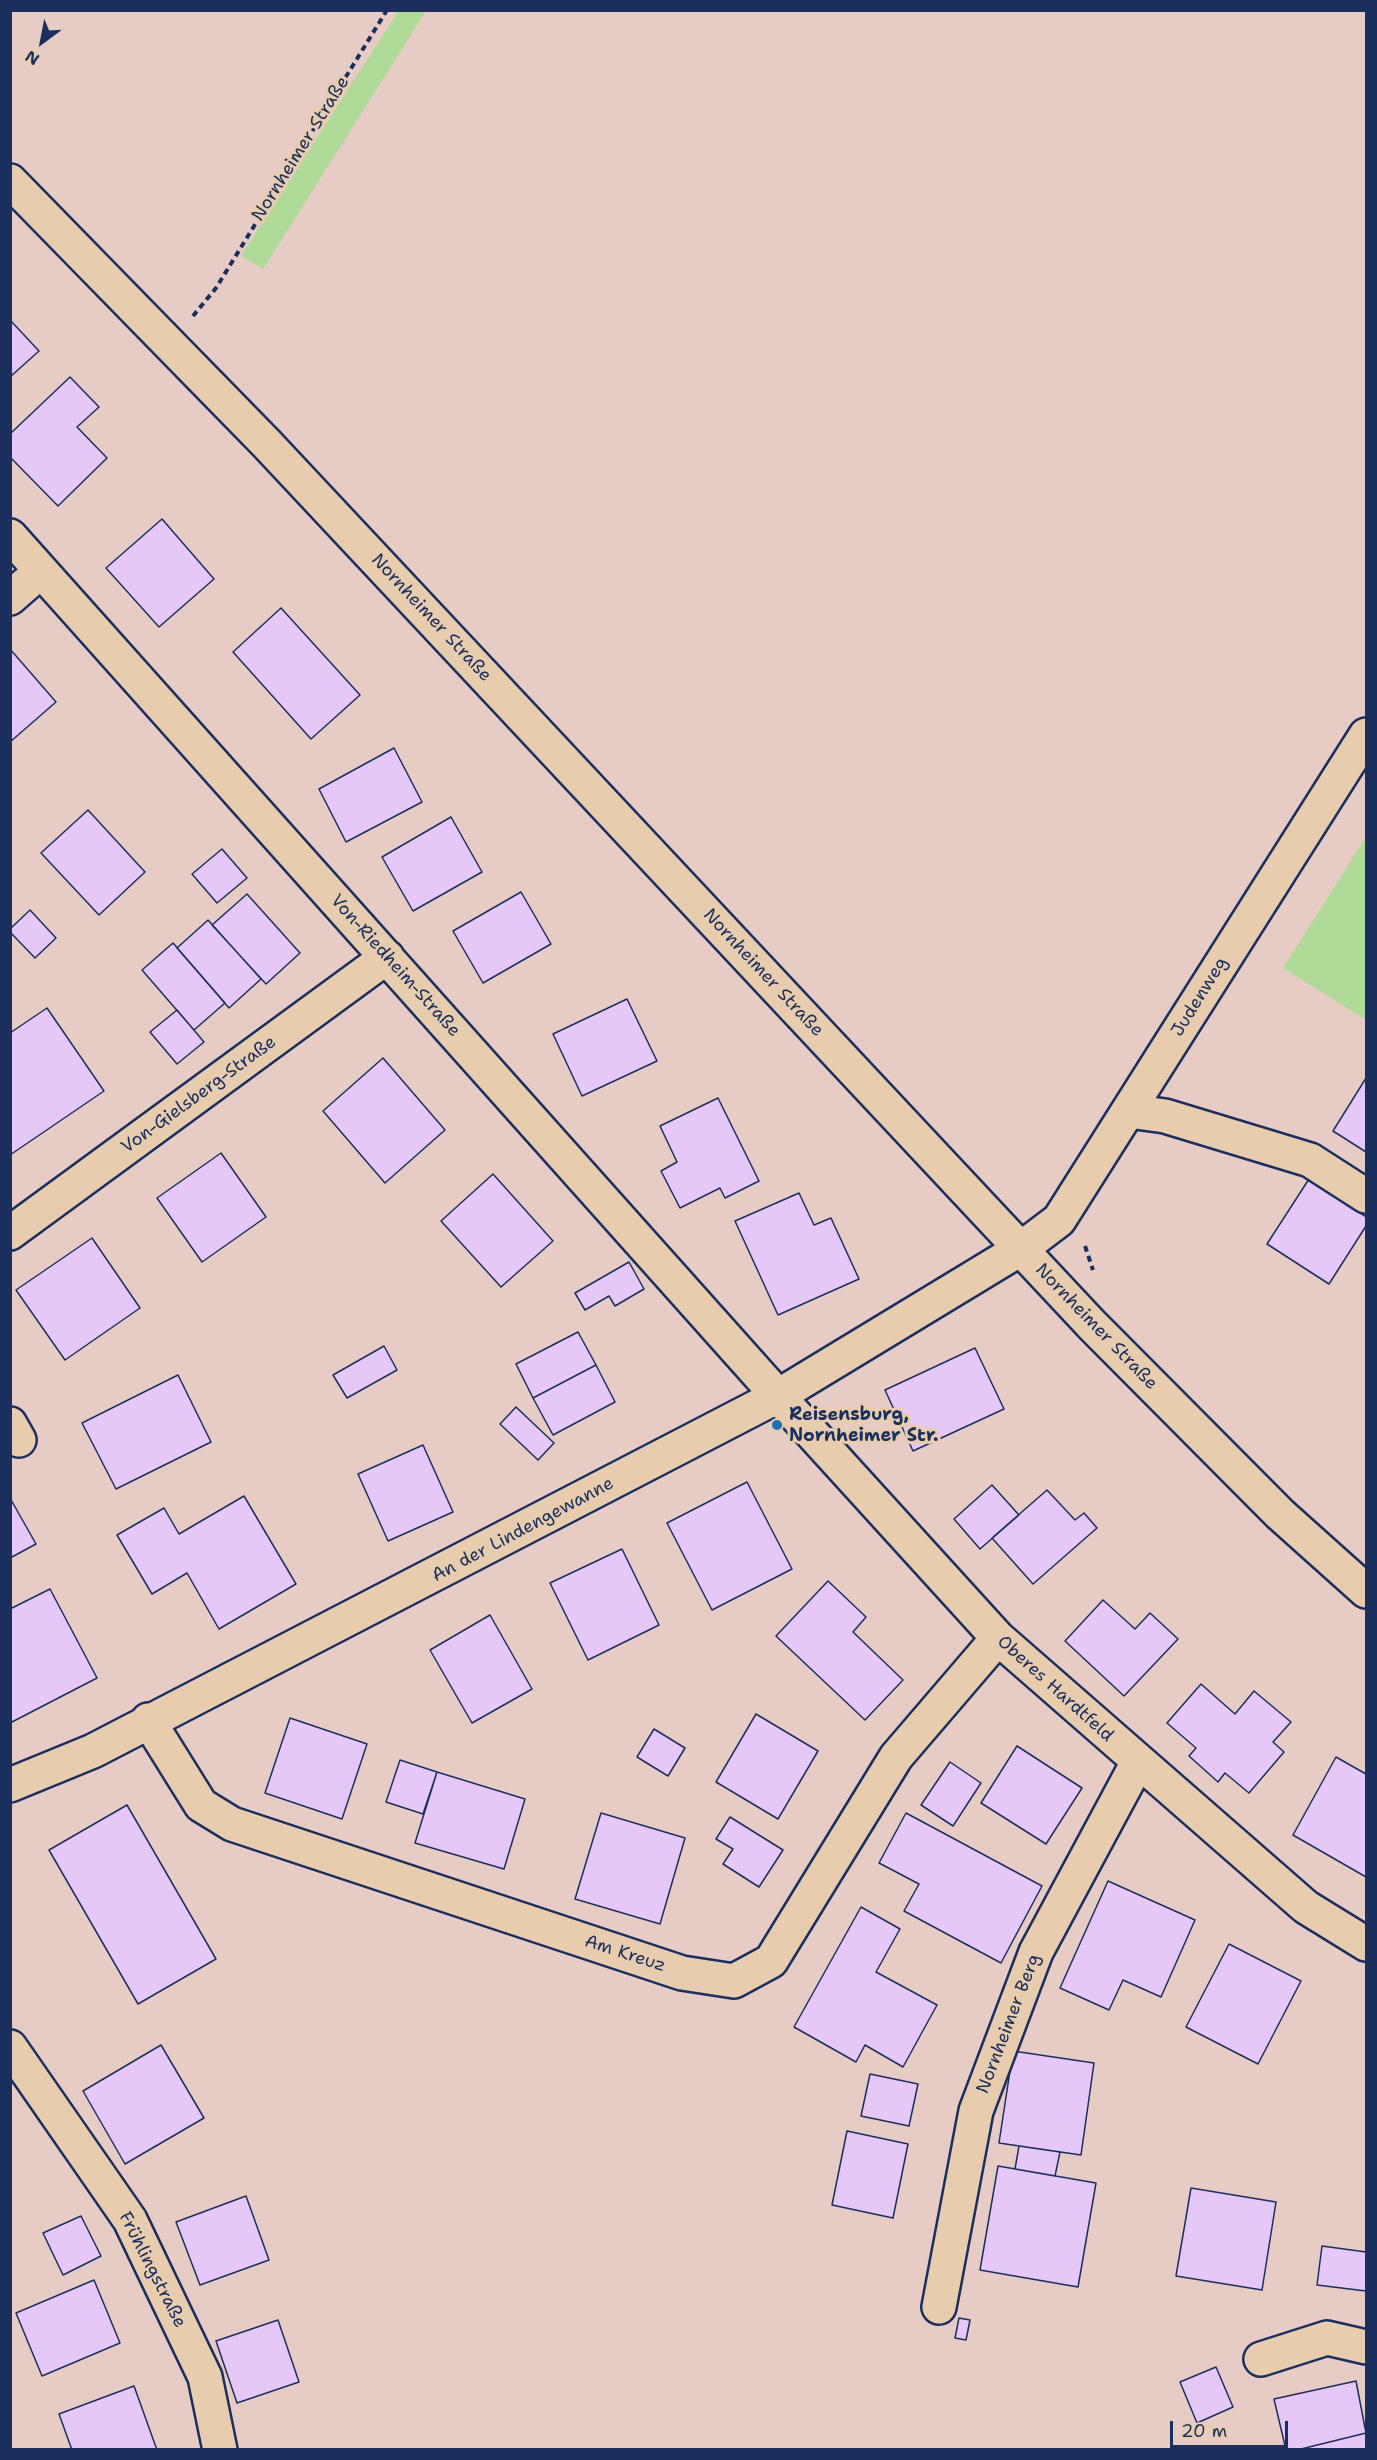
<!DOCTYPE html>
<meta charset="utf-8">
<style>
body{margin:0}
#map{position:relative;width:1377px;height:2460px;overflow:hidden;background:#e6ccc4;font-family:"Shantell Sans",sans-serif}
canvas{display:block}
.frame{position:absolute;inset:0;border:12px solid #1b2f5e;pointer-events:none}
.north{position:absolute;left:12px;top:12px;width:60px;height:60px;-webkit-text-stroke:4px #e7cdae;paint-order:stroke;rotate:212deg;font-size:16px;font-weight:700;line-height:24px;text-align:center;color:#1b2f5e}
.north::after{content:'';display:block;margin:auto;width:21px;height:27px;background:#1b2f5e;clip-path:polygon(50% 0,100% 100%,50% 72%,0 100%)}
.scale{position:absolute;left:1170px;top:2421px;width:118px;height:27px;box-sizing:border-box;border:3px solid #1b2f5e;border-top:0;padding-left:8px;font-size:18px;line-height:21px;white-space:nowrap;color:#1b2f5e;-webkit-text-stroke:4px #e7cdae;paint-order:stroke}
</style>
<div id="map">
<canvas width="1377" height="2460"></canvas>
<div class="frame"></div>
<div class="north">N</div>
<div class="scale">20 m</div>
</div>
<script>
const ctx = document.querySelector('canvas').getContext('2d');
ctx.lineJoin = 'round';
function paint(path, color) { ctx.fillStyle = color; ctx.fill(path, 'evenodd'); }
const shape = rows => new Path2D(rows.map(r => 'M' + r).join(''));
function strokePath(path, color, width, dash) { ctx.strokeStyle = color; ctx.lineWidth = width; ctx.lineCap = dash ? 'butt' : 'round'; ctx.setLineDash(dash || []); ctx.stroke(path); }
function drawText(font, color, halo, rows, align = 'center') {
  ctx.font = font + ' "Shantell Sans",sans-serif'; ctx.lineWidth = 6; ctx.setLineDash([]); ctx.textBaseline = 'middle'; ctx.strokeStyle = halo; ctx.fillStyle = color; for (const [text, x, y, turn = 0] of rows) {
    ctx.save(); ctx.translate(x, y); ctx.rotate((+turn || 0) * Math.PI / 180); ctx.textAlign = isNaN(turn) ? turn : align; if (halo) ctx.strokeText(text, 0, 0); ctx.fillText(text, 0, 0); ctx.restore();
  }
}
const green = shape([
 [399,10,426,11,263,269,241,256],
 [1366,837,1366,1020,1283,968]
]);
const building = shape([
 [10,320,39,351,10,377,10,320],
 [70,377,99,407,77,427,107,458,58,506,10,457,10,434,70,377],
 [162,519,214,579,159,627,106,568,162,519],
 [281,608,360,695,311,739,233,652,281,608],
 [10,649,56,702,10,742,10,649],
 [394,748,422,802,346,842,319,789,394,748],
 [88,810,145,872,99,915,41,853,88,810],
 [451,817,482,872,413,911,382,857,451,817],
 [222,849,247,878,217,903,192,874,222,849],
 [521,892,551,944,483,983,453,931,521,892],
 [247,894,300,953,266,984,212,925,247,894],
 [30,910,56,938,35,958,10,932,10,929,30,910],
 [208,920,261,979,229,1008,177,948,208,920],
 [173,943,225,1003,194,1030,142,970,173,943],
 [627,999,657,1061,582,1096,553,1034,627,999],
 [47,1008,104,1091,10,1155,10,1033,47,1008],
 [177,1010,204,1042,177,1064,150,1032,177,1010],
 [383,1058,445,1130,385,1183,323,1111,383,1058],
 [1366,1078,1366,1152,1333,1131,1366,1078],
 [718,1098,759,1181,725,1198,720,1188,680,1208,661,1171,677,1162,660,1126,718,1098],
 [221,1153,266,1217,202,1262,157,1198,221,1153],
 [493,1174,553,1241,501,1287,441,1221,493,1174],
 [1309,1179,1366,1217,1366,1226,1329,1284,1267,1244,1309,1179],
 [799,1193,814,1225,831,1218,859,1279,778,1315,735,1221,799,1193],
 [92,1238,140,1308,65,1360,16,1290,92,1238],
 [629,1262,644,1289,615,1306,609,1296,585,1310,575,1293,629,1262],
 [578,1332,596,1365,533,1398,516,1364,578,1332],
 [384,1346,397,1370,347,1398,333,1375,384,1346],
 [975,1348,1004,1409,913,1451,885,1390,975,1348],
 [596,1365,615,1402,553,1435,533,1398,596,1365],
 [178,1375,211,1442,116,1489,82,1423,178,1375],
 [516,1407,554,1443,538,1460,500,1424,516,1407],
 [423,1445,453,1512,388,1541,358,1474,423,1445],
 [747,1482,792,1569,712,1610,667,1523,747,1482],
 [992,1485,1019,1515,980,1549,954,1519,992,1485],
 [1047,1490,1075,1520,1084,1513,1097,1528,1033,1584,992,1538,1047,1490],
 [244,1496,296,1584,219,1629,187,1573,152,1594,117,1535,164,1508,179,1534,244,1496],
 [10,1498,36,1544,10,1558,10,1498],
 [622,1549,659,1625,588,1660,550,1583,622,1549],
 [828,1581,866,1617,853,1632,903,1680,865,1720,776,1636,828,1581],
 [50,1589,97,1678,10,1723,10,1609,50,1589],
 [1103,1600,1135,1629,1150,1613,1178,1639,1124,1696,1065,1641,1103,1600],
 [490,1615,532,1689,472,1723,430,1650,490,1615],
 [1201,1684,1235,1714,1254,1691,1291,1722,1273,1742,1284,1752,1249,1793,1225,1773,1218,1782,1189,1756,1196,1748,1167,1723,1201,1684],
 [756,1714,818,1751,778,1819,716,1782,756,1714],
 [290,1718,367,1744,342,1819,265,1793,290,1718],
 [654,1729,685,1748,668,1776,637,1757,654,1729],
 [1017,1746,1082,1788,1046,1844,981,1803,1017,1746],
 [1336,1757,1366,1774,1366,1877,1293,1835,1336,1757],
 [400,1760,437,1772,423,1814,386,1802,400,1760],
 [950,1762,981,1783,953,1826,921,1805,950,1762],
 [437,1772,525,1799,504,1869,415,1843,437,1772],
 [127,1805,216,1959,138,2004,49,1850,127,1805],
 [601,1813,685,1838,660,1924,575,1899,601,1813],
 [906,1813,1042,1886,1001,1963,904,1911,919,1884,879,1863,906,1813],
 [730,1817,783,1850,759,1887,723,1864,733,1849,716,1839,730,1817],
 [1108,1881,1195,1920,1161,1997,1123,1980,1109,2010,1060,1988,1108,1881],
 [861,1907,900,1929,876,1972,937,2005,903,2067,865,2045,856,2062,794,2027,861,1907],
 [1229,1944,1301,1981,1258,2064,1186,2027,1229,1944],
 [161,2045,204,2118,125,2164,83,2091,161,2045],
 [1013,2051,1094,2063,1081,2155,999,2143,1013,2051],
 [870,2074,918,2084,909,2126,861,2116,870,2074],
 [847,2131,908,2144,893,2218,832,2205,847,2131],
 [1019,2146,1060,2152,1055,2176,1015,2169,1019,2146],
 [998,2166,1096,2183,1078,2287,980,2270,998,2166],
 [1191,2188,1276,2202,1262,2290,1176,2276,1191,2188],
 [246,2196,269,2260,200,2285,176,2222,246,2196],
 [81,2216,101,2256,63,2275,43,2233,81,2216],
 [1322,2246,1366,2252,1366,2291,1317,2285,1322,2246],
 [94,2280,120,2343,42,2376,16,2313,94,2280],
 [959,2318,970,2320,966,2340,955,2338,959,2318],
 [278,2320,299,2382,237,2403,216,2341,278,2320],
 [1216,2367,1233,2407,1197,2423,1180,2382,1216,2367],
 [1356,2381,1366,2433,1297,2450,1286,2450,1274,2399,1356,2381],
 [134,2386,157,2450,72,2450,59,2414,134,2386],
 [1366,2433,1366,2450,1297,2450,1366,2433]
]);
const path = shape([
 [193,316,216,288,387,10],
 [1085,1246,1093,1270]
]);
const minor = shape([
 [10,181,267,444,1092,1325,1280,1514,1366,1591],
 [10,536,778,1396,998,1638,1306,1907,1366,1944],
 [10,598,41,571],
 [1129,1111,1165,1116,1310,1160,1366,1196],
 [10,1233,387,957],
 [10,1424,19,1440],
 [148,1720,201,1805,232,1824,682,1973,734,1981,771,1961,896,1757,998,1638],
 [10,1785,93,1751,778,1396,1022,1248,1059,1220,1366,735],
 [10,2047,130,2220,205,2377,220,2450],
 [939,2307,976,2111,1036,1952,1138,1762],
 [1261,2359,1327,2338,1366,2347]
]);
const markers = [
 [777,1425,6,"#1f6fb2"]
];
const streetNames = [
 ["Nornheimer Straße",301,149,-58],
 ["Nornheimer Straße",431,618,47],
 ["Von-Riedheim-Straße",395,966,48],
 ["Nornheimer Straße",763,973,47],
 ["Judenweg",1200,997,-58],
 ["Von-Gielsberg-Straße",199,1095,-36],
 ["Nornheimer Straße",1096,1327,46],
 ["An der Lindengewanne",523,1530,-28],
 ["Oberes Hardtfeld",1055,1689,42],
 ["Am Kreuz",625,1954,18],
 ["Nornheimer Berg",1009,2024,-69],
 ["Frühlingstraße",152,2270,63]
];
const poiNames = [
 ["Reisensburg,",789,1415],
 ["Nornheimer Str.",789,1436]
];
paint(green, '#b0da97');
paint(building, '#e5c8f7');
strokePath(building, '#1b2f5e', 1.5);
strokePath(minor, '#1b2f5e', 38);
strokePath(path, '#1b2f5e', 4, [6, 4.5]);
strokePath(minor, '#e7cdae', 33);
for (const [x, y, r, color] of markers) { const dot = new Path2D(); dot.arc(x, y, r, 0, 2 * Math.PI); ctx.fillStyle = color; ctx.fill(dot); strokePath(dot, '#e7cdae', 2); }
drawText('18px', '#1b2f5e', '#e7cdae', streetNames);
drawText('bold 18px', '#1b2f5e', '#e7cdae', poiNames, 'left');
</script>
